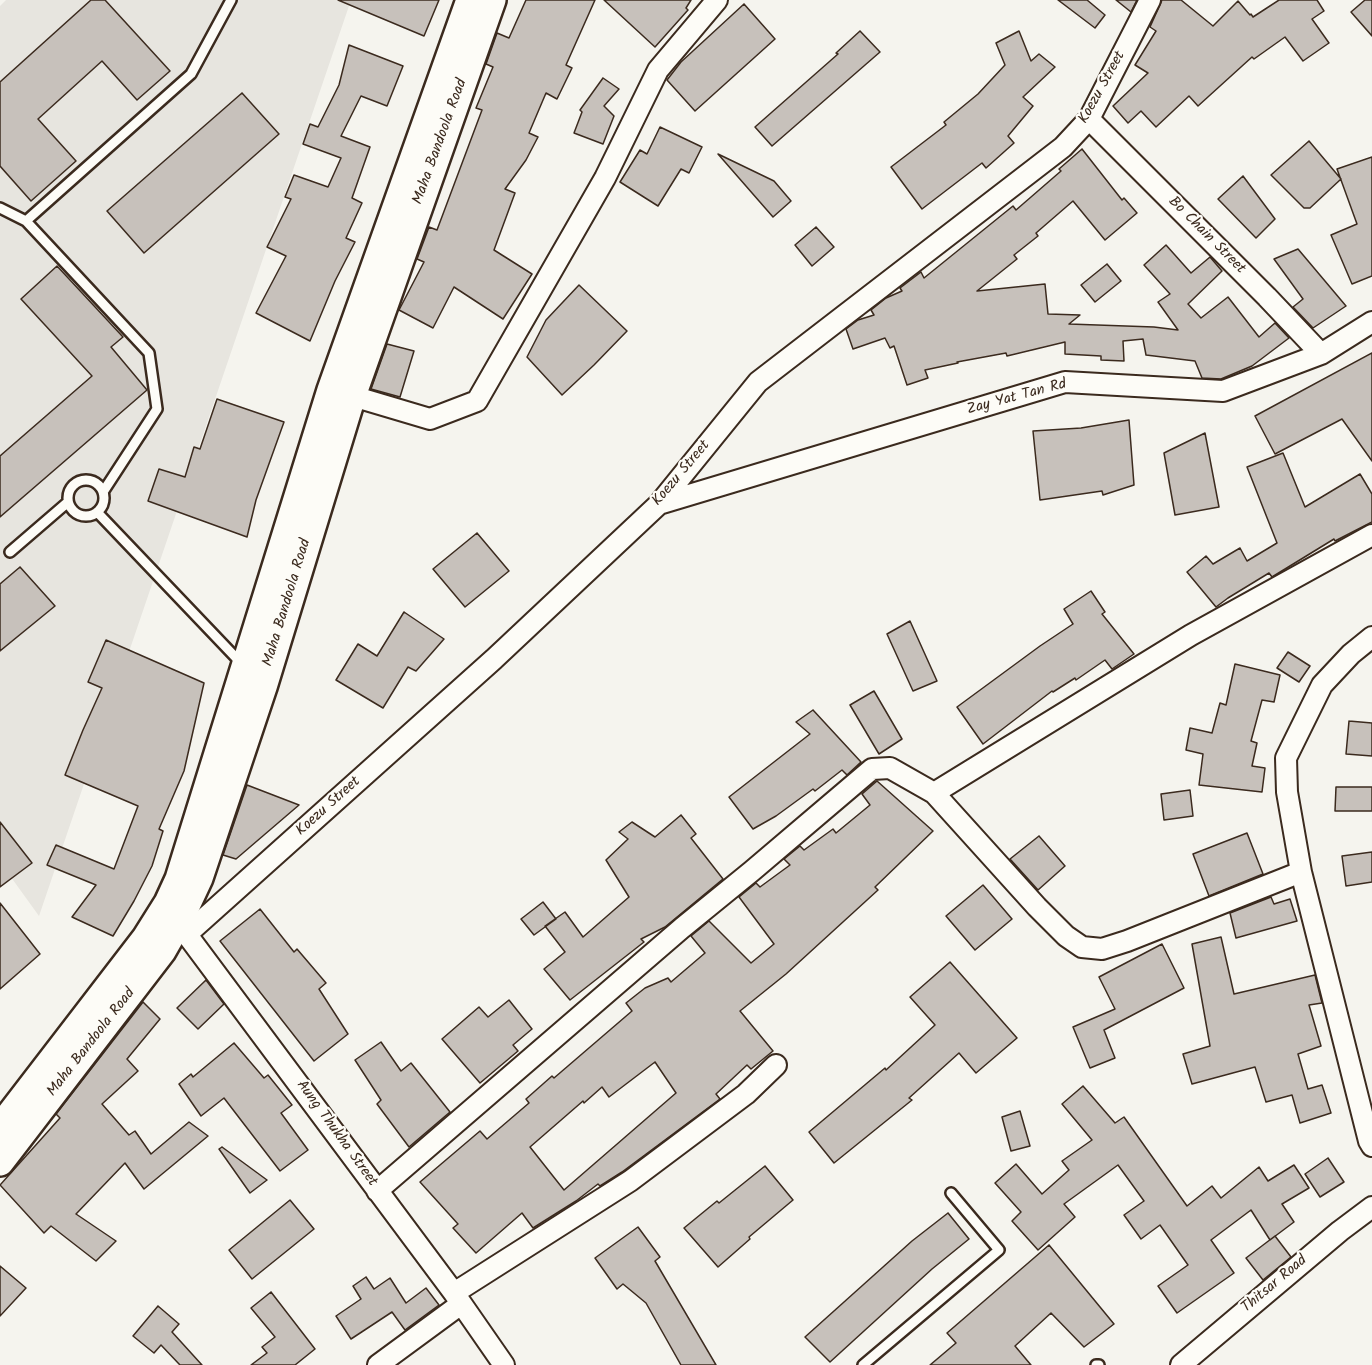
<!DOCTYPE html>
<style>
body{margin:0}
canvas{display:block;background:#f5f4ee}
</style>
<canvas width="1372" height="1365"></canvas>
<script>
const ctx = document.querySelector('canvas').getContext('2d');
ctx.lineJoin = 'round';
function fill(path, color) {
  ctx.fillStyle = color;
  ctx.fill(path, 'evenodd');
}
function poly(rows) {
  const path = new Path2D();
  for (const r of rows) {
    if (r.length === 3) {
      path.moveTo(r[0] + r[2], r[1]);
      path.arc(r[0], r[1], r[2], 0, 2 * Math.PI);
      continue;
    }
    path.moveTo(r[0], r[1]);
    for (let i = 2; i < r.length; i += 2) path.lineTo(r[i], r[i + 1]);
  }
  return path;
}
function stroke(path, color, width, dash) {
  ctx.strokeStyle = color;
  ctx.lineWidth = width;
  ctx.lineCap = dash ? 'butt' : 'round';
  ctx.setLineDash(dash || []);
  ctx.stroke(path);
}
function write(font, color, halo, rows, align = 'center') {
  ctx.font = font + ' Kalam,sans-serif';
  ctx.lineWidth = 4.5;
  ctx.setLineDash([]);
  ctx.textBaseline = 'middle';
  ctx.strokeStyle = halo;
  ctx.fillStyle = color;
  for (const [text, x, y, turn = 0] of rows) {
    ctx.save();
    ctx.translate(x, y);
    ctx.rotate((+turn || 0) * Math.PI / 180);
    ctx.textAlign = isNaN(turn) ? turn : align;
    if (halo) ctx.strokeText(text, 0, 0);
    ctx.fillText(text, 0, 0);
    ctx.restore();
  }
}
fill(poly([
 [6,0,351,0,39,916,0,862,0,6]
]), '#e7e5df');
const building = poly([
 [91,0,105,0,170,71,137,100,102,61,38,119,76,161,31,201,0,166,0,82,91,0],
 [338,0,439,0,424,36,338,0],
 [526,0,595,0,566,65,572,68,557,99,546,93,529,133,538,137,526,160,505,189,515,193,494,250,532,274,503,319,454,287,433,328,399,310,424,262,417,259,429,227,437,230,482,110,476,108,493,67,486,64,497,33,509,38,526,0],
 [604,0,691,0,686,8,688,10,655,47,604,0],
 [1058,0,1087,0,1105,15,1095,28,1058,0],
 [1116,0,1137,0,1131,12,1116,0],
 [1162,0,1181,0,1213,26,1238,1,1250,15,1251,14,1253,17,1279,0,1317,0,1324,11,1312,19,1329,43,1303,61,1285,37,1254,59,1252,57,1198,106,1189,96,1156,127,1141,111,1128,123,1113,106,1148,73,1135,65,1156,31,1150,27,1162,0],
 [1365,0,1372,0,1372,36,1351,12,1365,0],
 [744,4,775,39,695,111,667,80,681,62,744,4],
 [860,31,880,52,772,146,755,127,838,54,836,53,860,31],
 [1019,31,1031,61,1039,54,1055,67,1023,97,1033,106,1008,136,1014,143,986,168,982,163,922,209,891,167,946,125,944,122,978,94,1005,65,996,43,1019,31],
 [349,45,403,66,387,106,361,96,341,136,370,147,352,198,362,203,346,238,355,242,335,281,310,341,256,313,286,256,267,247,291,199,285,197,294,175,328,187,341,158,303,144,310,124,318,127,339,85,349,45],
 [603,78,619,89,604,106,614,116,603,144,574,133,582,112,580,110,603,78],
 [242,93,279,134,144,253,107,211,242,93],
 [660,127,702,147,689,173,681,169,658,206,620,182,640,150,647,154,660,127],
 [1309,141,1341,179,1310,208,1304,208,1271,175,1309,141],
 [1082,149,1122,200,1124,198,1137,213,1105,240,1073,201,1036,233,1038,236,1014,255,1017,259,977,291,1045,284,1048,314,1080,315,1069,324,1154,327,1178,330,1158,302,1170,294,1144,265,1166,245,1191,273,1210,257,1222,271,1188,304,1201,318,1228,297,1259,337,1275,323,1289,338,1252,366,1221,379,1202,378,1195,361,1146,355,1143,339,1123,341,1124,361,1101,360,1101,356,1065,354,1065,342,1007,356,1006,353,957,362,958,363,925,370,928,378,907,385,894,346,890,348,885,338,853,349,846,329,858,320,874,315,871,310,886,298,902,291,900,288,921,272,924,278,1013,206,1016,210,1061,171,1059,169,1082,149],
 [718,154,774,181,791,201,773,217,718,154],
 [1372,157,1372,276,1352,284,1331,235,1357,224,1337,169,1372,157],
 [1243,176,1275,219,1256,238,1218,199,1243,176],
 [816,227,834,247,812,266,795,245,816,227],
 [1298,249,1346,306,1313,328,1293,307,1303,299,1274,259,1298,249],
 [1107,264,1121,281,1095,302,1081,285,1107,264],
 [57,266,123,337,111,347,147,390,0,517,0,456,92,376,21,299,57,266],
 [579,285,627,331,594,365,562,395,527,357,546,320,579,285],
 [387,344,414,351,400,397,371,389,387,344],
 [1372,353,1372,461,1342,419,1275,454,1255,416,1372,353],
 [217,399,284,422,256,500,247,537,148,501,159,469,185,477,194,447,200,449,217,399],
 [1129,420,1134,485,1103,495,1102,491,1040,500,1033,431,1081,428,1129,420],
 [1205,433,1219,507,1175,515,1164,453,1205,433],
 [1283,453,1305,507,1360,474,1372,494,1372,522,1335,541,1334,539,1272,577,1269,573,1228,598,1216,607,1187,572,1206,556,1213,564,1240,548,1247,561,1277,543,1247,467,1283,453],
 [477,533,509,571,465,607,433,569,477,533],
 [20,567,55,606,0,651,0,584,20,567],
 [1091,591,1105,612,1102,614,1134,654,1112,669,1105,660,1076,680,1075,678,1053,692,1052,691,983,744,957,707,1040,646,1073,624,1064,609,1091,591],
 [404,612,444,639,416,671,408,667,383,708,336,680,358,644,377,656,404,612],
 [910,621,937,681,913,691,887,634,910,621],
 [106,640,204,683,184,771,159,829,163,831,152,866,134,901,113,936,72,917,96,885,47,865,56,845,114,869,138,806,65,775,83,730,102,688,88,682,106,640],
 [1288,652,1310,666,1299,682,1277,668,1288,652],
 [1235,664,1280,675,1274,702,1262,700,1251,741,1257,743,1252,766,1265,768,1262,792,1199,785,1203,754,1186,750,1190,728,1212,733,1220,703,1226,705,1235,664],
 [874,691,902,739,879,754,850,705,874,691],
 [813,710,861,762,847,775,842,770,815,791,813,789,776,816,753,829,729,797,810,734,796,722,813,710],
 [1349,721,1372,723,1372,756,1346,754,1349,721],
 [877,781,933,831,875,887,878,890,786,974,740,1011,773,1051,751,1069,747,1065,716,1094,720,1099,622,1172,600,1186,598,1184,576,1201,533,1228,522,1213,476,1253,453,1228,458,1224,420,1182,480,1131,487,1139,529,1103,526,1099,552,1076,554,1078,632,1011,626,1003,645,988,668,978,671,982,705,953,691,936,709,921,751,963,774,944,739,897,756,883,760,887,790,865,784,859,800,846,804,850,833,829,836,833,870,805,862,794,877,781],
 [655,1062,676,1093,564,1190,530,1147,583,1101,584,1103,602,1087,609,1097,655,1062],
 [247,785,299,805,236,859,223,855,247,785],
 [1336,787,1372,787,1372,811,1335,811,1336,787],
 [1190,790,1193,816,1164,820,1161,794,1190,790],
 [681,815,696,834,691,838,723,879,665,927,641,939,644,942,570,1000,544,969,565,952,545,926,565,912,583,937,629,897,606,860,628,839,619,832,632,822,655,837,681,815],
 [0,822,32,863,0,887,0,822],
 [1247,833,1263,874,1209,896,1193,854,1247,833],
 [1039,836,1065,866,1038,890,1010,859,1039,836],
 [1372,852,1372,882,1346,886,1342,856,1372,852],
 [983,885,1012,919,975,950,946,916,983,885],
 [1271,897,1274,904,1290,899,1297,921,1236,938,1230,913,1271,897],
 [543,902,556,919,534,935,521,919,543,902],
 [0,903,40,954,0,989,0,903],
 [260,909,294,952,297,949,326,983,319,989,348,1034,314,1061,220,941,260,909],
 [1221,937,1234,994,1315,975,1322,1003,1309,1005,1321,1046,1298,1054,1308,1089,1322,1085,1331,1113,1300,1123,1292,1095,1266,1102,1255,1067,1192,1084,1183,1054,1210,1046,1192,944,1221,937],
 [1162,944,1184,988,1104,1030,1115,1058,1090,1068,1073,1027,1115,1009,1099,977,1162,944],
 [950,962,1017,1038,976,1073,959,1053,909,1098,912,1100,834,1163,809,1132,885,1068,886,1070,935,1025,910,997,950,962],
 [206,980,224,1004,198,1029,177,1008,206,980],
 [509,1000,532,1029,513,1045,518,1051,480,1083,442,1039,479,1007,488,1017,509,1000],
 [143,1002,160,1019,127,1059,138,1071,102,1104,129,1135,135,1131,151,1154,189,1122,208,1136,144,1189,125,1163,76,1214,116,1241,96,1261,51,1226,44,1233,0,1185,60,1118,56,1114,143,1002],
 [381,1042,401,1071,411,1063,450,1112,409,1147,377,1104,381,1100,355,1060,381,1042],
 [234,1043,264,1078,268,1075,292,1105,281,1113,308,1150,280,1171,224,1098,201,1116,179,1084,191,1074,193,1077,234,1043],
 [1083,1086,1115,1123,1124,1117,1187,1206,1212,1186,1221,1198,1259,1167,1268,1181,1294,1165,1309,1188,1282,1204,1294,1222,1270,1240,1251,1210,1211,1240,1234,1273,1177,1313,1158,1286,1188,1265,1160,1225,1141,1239,1124,1215,1144,1201,1118,1165,1064,1204,1075,1217,1038,1250,1012,1221,1021,1212,995,1183,1016,1164,1042,1194,1069,1170,1062,1161,1092,1140,1062,1104,1083,1086],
 [1020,1111,1030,1146,1011,1151,1002,1117,1020,1111],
 [222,1147,267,1180,250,1193,219,1149,222,1147],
 [1328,1158,1344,1182,1320,1197,1305,1174,1328,1158],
 [765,1166,793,1200,749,1237,750,1239,718,1267,684,1228,717,1201,719,1203,765,1166],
 [290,1200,314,1229,252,1279,229,1250,290,1200],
 [948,1213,969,1239,932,1269,830,1362,805,1337,912,1241,948,1213],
 [638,1227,660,1257,655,1261,716,1365,681,1365,646,1303,623,1284,617,1289,595,1258,638,1227],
 [1275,1236,1291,1257,1263,1280,1246,1258,1275,1236],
 [1049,1245,1114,1324,1084,1347,1051,1313,1015,1346,1031,1365,930,1365,956,1343,947,1333,1049,1245],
 [0,1266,26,1288,0,1316,0,1266],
 [366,1277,374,1289,390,1278,406,1303,426,1288,439,1305,405,1330,392,1312,351,1339,336,1316,361,1299,353,1286,366,1277],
 [271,1292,315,1349,295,1365,251,1365,267,1353,262,1347,275,1337,251,1308,271,1292],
 [158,1306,179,1324,172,1332,202,1365,180,1365,161,1345,154,1353,133,1336,158,1306]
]);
fill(building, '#c7c1bb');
stroke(building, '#3b2a1e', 1.5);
const lane = poly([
 [0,208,26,221,149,353,157,409,103,492],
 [26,221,191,74,231,0],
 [86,498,18],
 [97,512,241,663],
 [10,552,68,502],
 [863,1365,999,1250,951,1193],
 [1096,1365,1099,1365]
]);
const street = poly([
 [1089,119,1267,297,1321,354],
 [339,392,430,419,477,401,605,178,658,70,717,0],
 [659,504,1065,382,1223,391,1321,354,1372,322],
 [1372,637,1351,654,1322,685,1286,758,1287,792,1301,872,1369,1141,1372,1146],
 [934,793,1191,635,1372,535],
 [179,924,454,1293,504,1365],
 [187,934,494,659,659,504,758,382,1063,147,1089,119,1150,0],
 [377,1191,682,928,752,871,872,769,890,768,934,793,1037,907,1066,936,1082,947,1102,949,1127,941,1301,872],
 [454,1293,630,1181,746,1094,776,1065],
 [378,1365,461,1304],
 [1181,1365,1340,1231,1372,1207]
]);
const secondary = poly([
 [0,1128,146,938,168,903,179,879,331,390,470,0],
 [0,1162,162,951,178,923,199,878,263,687,352,396,492,0]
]);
stroke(lane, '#3b2a1e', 14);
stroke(street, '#3b2a1e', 24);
stroke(secondary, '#3b2a1e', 32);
stroke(lane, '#fdfcf7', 9);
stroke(street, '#fdfcf7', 20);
stroke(secondary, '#fdfcf7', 27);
write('15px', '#3b2a1e', '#fdfcf7', [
 ["Koezu Street",1103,88,-61],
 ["Maha Bandoola Road",441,142,-70],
 ["Bo Chain Street",1206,236,45],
 ["Zay Yat Tan Rd",1017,398,-15],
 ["Koezu Street",682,474,-50],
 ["Maha Bandoola Road",288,603,-73],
 ["Koezu Street",329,807,-42],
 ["Maha Bandoola Road",92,1043,-52],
 ["Aung Thukha Street",336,1134,54],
 ["Thitsar Road",1275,1285,-40]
]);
</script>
